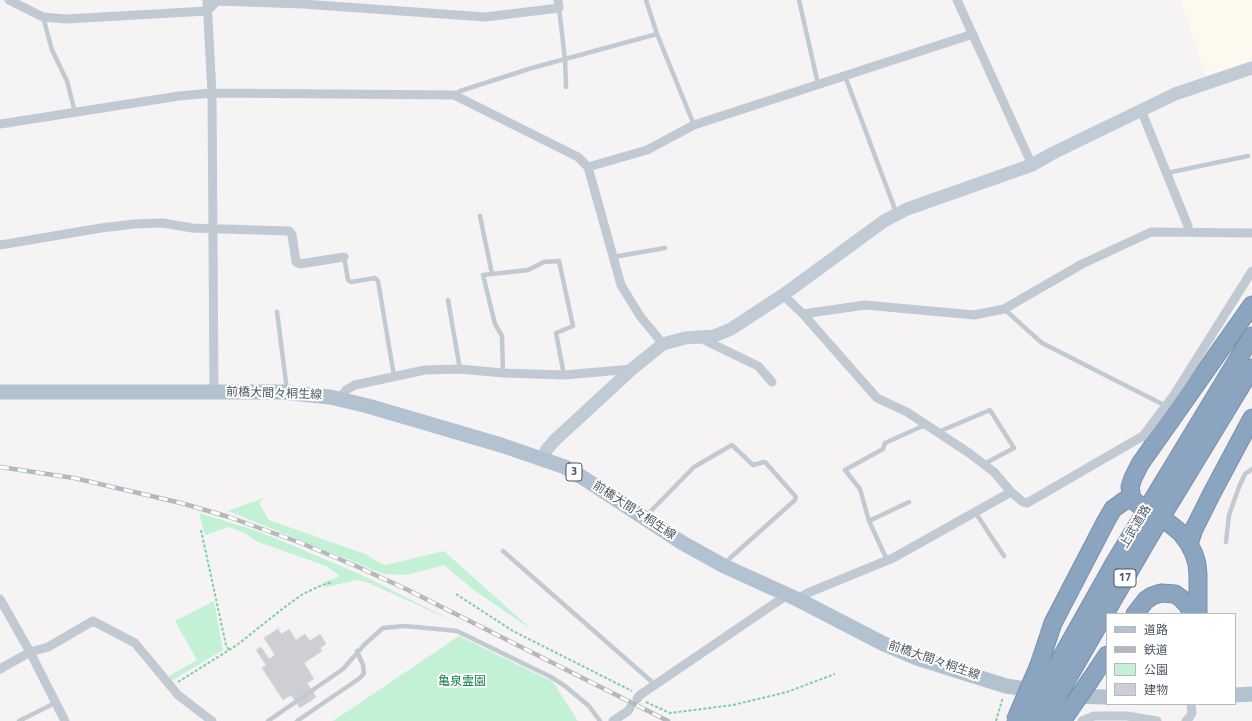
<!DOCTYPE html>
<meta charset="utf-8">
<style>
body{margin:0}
#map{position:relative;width:1252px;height:721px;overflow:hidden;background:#f5f3f3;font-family:"Titillium Web","Noto Sans JP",sans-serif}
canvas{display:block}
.legend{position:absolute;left:1106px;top:613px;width:130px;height:92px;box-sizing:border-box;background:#fff;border:1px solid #b7bbc0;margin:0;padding:5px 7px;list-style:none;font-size:12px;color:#4a5661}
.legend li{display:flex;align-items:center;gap:8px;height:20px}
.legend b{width:20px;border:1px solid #b7bbc0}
</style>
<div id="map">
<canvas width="1252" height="721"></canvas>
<ul class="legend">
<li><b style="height:5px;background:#b3c2d1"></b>道路</li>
<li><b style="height:5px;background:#b5b8bd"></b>鉄道</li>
<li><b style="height:11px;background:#c3f1d5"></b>公園</li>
<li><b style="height:11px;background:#cdcfd5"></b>建物</li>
</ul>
</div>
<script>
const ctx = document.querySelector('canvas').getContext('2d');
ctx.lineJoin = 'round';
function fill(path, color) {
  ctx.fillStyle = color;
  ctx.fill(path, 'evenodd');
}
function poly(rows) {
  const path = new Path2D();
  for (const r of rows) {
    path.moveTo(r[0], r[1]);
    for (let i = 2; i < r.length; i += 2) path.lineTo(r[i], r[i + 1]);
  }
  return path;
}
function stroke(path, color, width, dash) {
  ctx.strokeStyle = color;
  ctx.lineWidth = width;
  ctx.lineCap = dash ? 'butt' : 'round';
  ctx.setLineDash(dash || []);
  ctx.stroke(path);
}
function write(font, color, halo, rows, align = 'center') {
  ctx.font = font + ' "Titillium Web","Noto Sans JP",sans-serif';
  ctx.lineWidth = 4;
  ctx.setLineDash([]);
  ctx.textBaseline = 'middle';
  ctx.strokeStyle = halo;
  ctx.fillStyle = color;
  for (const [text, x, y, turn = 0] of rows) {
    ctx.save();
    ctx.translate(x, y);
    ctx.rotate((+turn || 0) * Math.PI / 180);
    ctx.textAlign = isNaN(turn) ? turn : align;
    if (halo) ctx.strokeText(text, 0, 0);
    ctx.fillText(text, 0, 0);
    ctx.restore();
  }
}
fill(poly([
 [1180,0,1252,0,1252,60,1206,76]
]), '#fdf9ef');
fill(poly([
 [266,497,260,501,260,505,269,520,365,554,380,563,386,565,444,551,532,630,474,590,444,565,406,575,384,574,228,511],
 [199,513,254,530,294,546,366,577,455,622,369,583,357,580,327,587,323,582,337,578,339,575,326,566,258,542,244,533,229,527,205,535],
 [214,601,223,650,171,681,169,676,197,660,175,621],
 [459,636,553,682,578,721,333,721]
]), '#c3f1d5');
const building = poly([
 [279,628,278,630,282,634,289,629,296,640,305,634,310,641,320,634,326,644,320,648,322,651,304,663,314,679,307,683,316,697,300,708,291,695,283,700,262,668,266,665,256,650,261,647,269,659,275,655,264,638,279,628]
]);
fill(building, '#cdcfd5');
stroke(building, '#d7d9de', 1);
const highway = poly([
 [1139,505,1132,499,1130,487,1133,478,1140,464,1252,305],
 [1170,524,1181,533,1189,544,1194,554,1197,564,1198,575,1198,614],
 [1189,544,1194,529,1212,493,1252,418],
 [1135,614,1146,600,1152,596,1161,593,1175,594,1182,599,1188,606,1192,614],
 [1039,665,1053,623,1106,521,1113,509,1124,501,1132,499],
 [1056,667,1115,562,1252,336],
 [1069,676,1148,539,1252,368],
 [1091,679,1107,655]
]);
stroke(highway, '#7690ad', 19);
stroke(poly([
 [201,530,226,645,229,650],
 [456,594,513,631,632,691],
 [178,682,237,645,286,606,303,594,320,586,332,582],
 [646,702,670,713,733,705,787,692,835,674],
 [996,721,1003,697]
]), '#7ad0a6', 2, [3, 2]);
stroke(poly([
 [646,0,657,34,694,125],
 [799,0,818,84],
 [559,8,565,59,566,87],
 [43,17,52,50,67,81,75,112],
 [845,76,896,212],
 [454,95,460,91,532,68,657,34],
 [1167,173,1248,156],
 [480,216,492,274],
 [344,257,348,280,351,282,375,278,378,281,394,376],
 [613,257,665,248],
 [448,300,460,369],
 [1004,309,1042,343,1166,406],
 [277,312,287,390],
 [503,373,502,336,495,324,483,275,528,270,544,262,559,261,573,326,556,333,564,375],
 [938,432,990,410,1014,448,984,464],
 [975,512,1004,556],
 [645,517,694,467,732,445,753,465,764,462,766,463,796,497,795,500,729,559,725,565],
 [869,521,909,502],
 [1226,542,1229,515,1239,487,1245,474,1252,469],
 [503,551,651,681,654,685],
 [887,560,869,521,860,489,845,470,883,449,885,443,925,425],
 [19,721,55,703],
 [268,721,343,669,365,644,383,628,405,626,457,631,551,677,565,686,589,706,600,721],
 [297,721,360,678,364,673,363,665,357,651]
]), '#c1cad2', 4.5);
stroke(poly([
 [9,0,43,17,66,19,207,11,217,1,303,4,485,17,559,8,558,0],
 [207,0,212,93,214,392],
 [957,0,1032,165],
 [1141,110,1188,226,1188,232],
 [0,124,179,96,212,93,454,95,578,157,588,167,621,285,640,316,663,344],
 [588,167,647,150,694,125,973,34],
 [0,245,101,228,134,224,163,223,192,228,289,231,292,235,296,262,300,264,344,257],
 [783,295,803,314,877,398,907,412,969,453,994,472,1011,492,1023,502,1027,503,1143,436,1174,395,1252,271],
 [803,314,865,305,974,315,1004,309,1082,264,1151,232,1252,233],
 [700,338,758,366,772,382],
 [339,399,346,390,355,385,425,370,460,369,503,373,564,375,632,369],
 [0,599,30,652,65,721],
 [799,600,804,595,810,592,893,558,1011,492],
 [0,669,30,652,48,647,93,621,135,643,178,695,212,721],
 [637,699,640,695,787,595],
 [613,721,628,711,630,708],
 [1082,721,1094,716,1127,716,1157,721],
 [1186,721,1189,718,1192,713,1191,704]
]), '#c1cad2', 9);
stroke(poly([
 [543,459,547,449,555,440,632,369,663,344,685,338,714,336,731,329,783,295,884,221,907,209,1032,165,1053,153,1175,94,1252,68]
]), '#c1cbd6', 13);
stroke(poly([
 [0,392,281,392,330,397,368,406,501,445,565,467,585,479,681,542,724,566,799,600,882,643,917,658,1006,686,1070,696,1107,697],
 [1235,695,1252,694]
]), '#b3c2d1', 15);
stroke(highway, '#8ba5c1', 17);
const rail = poly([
 [0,467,74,478,181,503,229,517,301,543,356,566,408,590,668,721]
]);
stroke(rail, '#b5b8bd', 4.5);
stroke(rail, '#fff', 3, [9]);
const highwayBridge = poly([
 [1015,721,1039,665],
 [1028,721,1056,667],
 [1044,721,1069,676],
 [1062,721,1091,679]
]);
stroke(highwayBridge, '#7690ad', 19, []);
stroke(highwayBridge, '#8ba5c1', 17);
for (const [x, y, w] of [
 [574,472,16],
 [1125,578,22]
]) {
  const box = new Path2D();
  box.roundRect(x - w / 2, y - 9, w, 18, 3);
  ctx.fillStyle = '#fff';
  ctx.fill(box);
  stroke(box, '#4a5661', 1);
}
write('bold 11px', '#4a5661', null, [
 ["3",574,472],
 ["17",1125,578]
]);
write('12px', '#4a5661', '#fff', [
 ["前橋大間々桐生線",274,394,2],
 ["前橋大間々桐生線",634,511,33],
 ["上武道路",1136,527,-59],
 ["前橋大間々桐生線",934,661,19]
]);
write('12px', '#17864f', '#fff', [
 ["亀泉霊園",462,682]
]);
</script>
